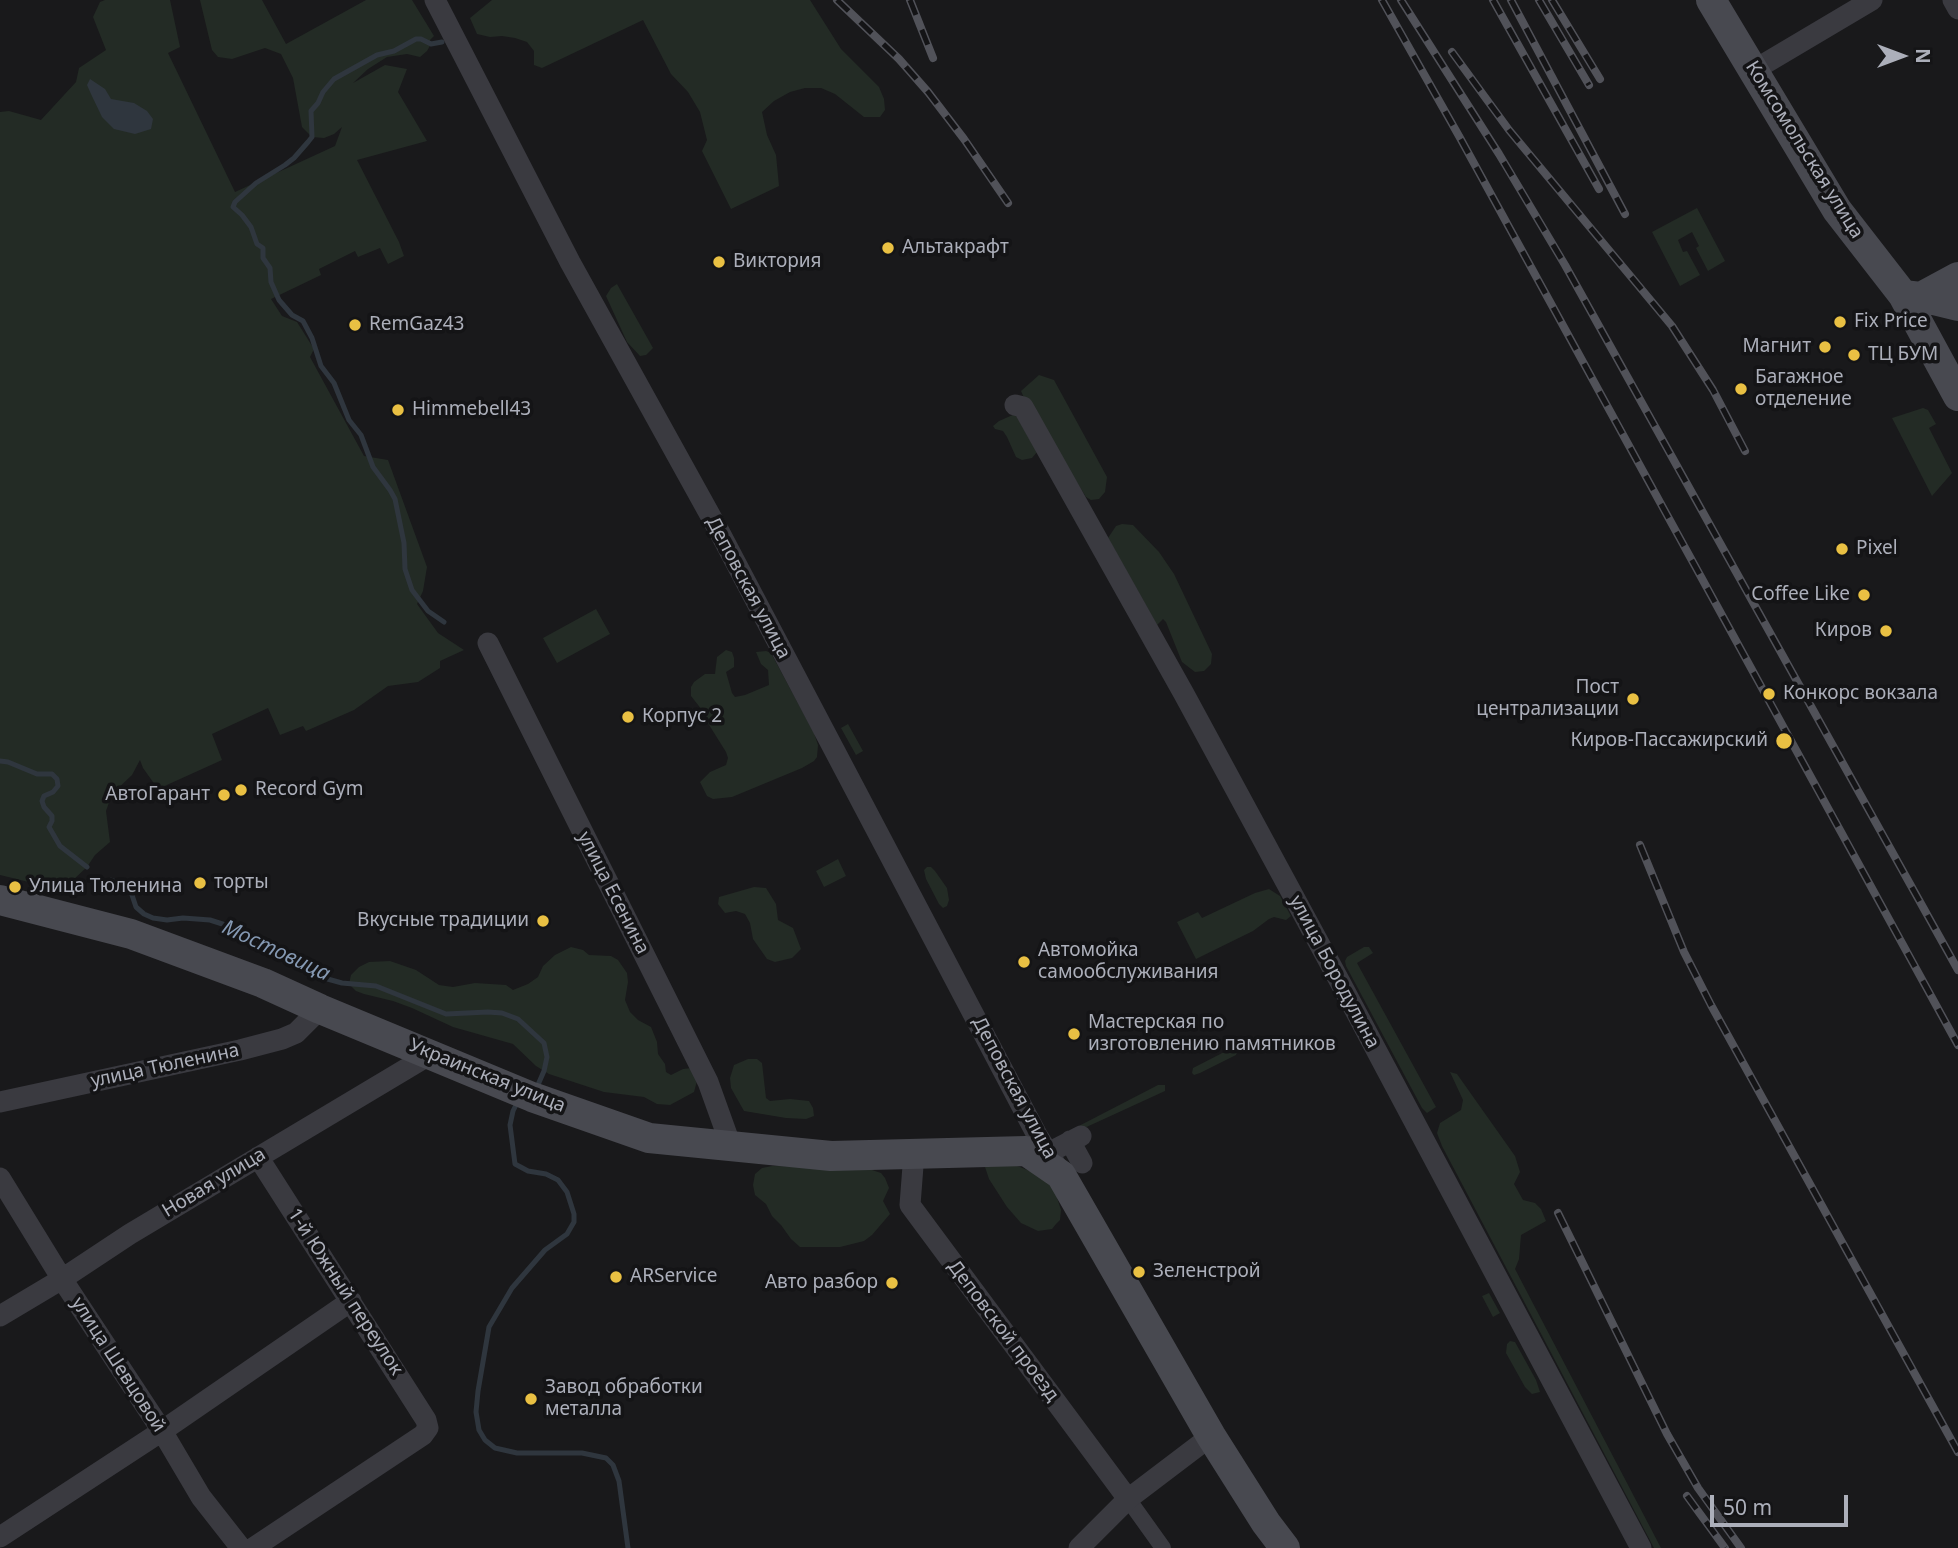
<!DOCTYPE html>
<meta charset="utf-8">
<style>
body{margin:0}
#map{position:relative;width:1958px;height:1548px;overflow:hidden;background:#19191b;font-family:"Noto Sans",sans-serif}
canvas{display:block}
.north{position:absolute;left:1867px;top:21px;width:70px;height:70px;-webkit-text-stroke:5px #141416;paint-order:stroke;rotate:90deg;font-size:19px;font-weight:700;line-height:28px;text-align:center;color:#acafba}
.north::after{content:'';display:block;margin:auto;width:24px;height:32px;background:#acafba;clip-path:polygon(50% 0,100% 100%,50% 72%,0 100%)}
.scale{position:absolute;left:1710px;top:1495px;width:138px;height:32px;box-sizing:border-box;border:4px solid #acafba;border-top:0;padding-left:9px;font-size:21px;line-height:24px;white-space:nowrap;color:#acafba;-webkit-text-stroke:5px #141416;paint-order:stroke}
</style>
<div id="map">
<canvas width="1958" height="1548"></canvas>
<div class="north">N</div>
<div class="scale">50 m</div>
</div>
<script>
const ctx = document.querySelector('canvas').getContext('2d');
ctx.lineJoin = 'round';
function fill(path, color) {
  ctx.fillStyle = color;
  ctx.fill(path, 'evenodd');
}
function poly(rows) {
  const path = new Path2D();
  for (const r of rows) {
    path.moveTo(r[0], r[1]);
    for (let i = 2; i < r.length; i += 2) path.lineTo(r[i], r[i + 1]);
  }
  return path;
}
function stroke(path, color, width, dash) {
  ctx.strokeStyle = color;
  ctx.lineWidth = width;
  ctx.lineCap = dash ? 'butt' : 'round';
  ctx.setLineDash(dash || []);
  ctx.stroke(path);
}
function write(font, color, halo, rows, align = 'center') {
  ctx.font = font + ' "Noto Sans",sans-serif';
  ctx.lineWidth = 7;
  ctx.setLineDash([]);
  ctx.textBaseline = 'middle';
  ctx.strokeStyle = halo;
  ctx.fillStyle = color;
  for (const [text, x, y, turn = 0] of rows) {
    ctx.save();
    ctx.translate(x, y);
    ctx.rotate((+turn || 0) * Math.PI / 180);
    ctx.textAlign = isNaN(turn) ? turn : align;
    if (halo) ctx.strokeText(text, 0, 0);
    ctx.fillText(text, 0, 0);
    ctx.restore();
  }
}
fill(poly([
 [105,0,170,0,180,47,168,53,235,192,335,146,342,127,334,134,324,138,312,137,302,127,293,78,281,54,265,48,232,59,218,57,212,50,200,0,262,0,286,44,366,0,412,0,434,36,430,40,431,44,427,51,420,57,407,54,387,57,368,69,353,83,385,65,407,69,398,92,427,141,357,160,399,242,404,256,388,264,380,248,358,257,355,251,319,269,321,275,271,299,282,316,297,322,314,349,310,357,364,456,388,460,427,567,423,591,417,604,438,633,464,650,440,661,440,668,418,682,388,686,354,710,306,731,303,726,280,735,268,708,212,734,222,760,158,789,143,768,140,760,132,775,112,794,106,811,110,842,95,855,87,867,73,880,59,887,45,886,0,875,0,112,9,111,41,120,76,82,79,68,106,50,93,17,100,2],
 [492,0,810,0,841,49,879,87,884,99,885,110,880,117,864,117,835,94,821,88,805,88,790,92,774,101,762,112,767,135,776,155,779,186,731,209,702,151,707,140,700,112,688,92,671,74,643,20,542,68,534,65,534,51,527,42,515,38,502,36,490,37,477,34,470,18],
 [1697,208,1725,261,1708,271,1696,248,1699,246,1692,232,1678,240,1683,252,1687,251,1700,275,1680,286,1652,232],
 [617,284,653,348,646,355,640,356,627,342,606,296,611,288],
 [1039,375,1054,380,1107,477,1105,492,1099,499,1091,500,1086,497,1025,400,1021,391],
 [1923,408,1928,410,1936,424,1929,428,1952,473,1932,496,1892,418],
 [1015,414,1037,452,1032,458,1022,460,1016,457,1007,437,1003,431,995,429,993,426,999,421],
 [1122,524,1133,525,1159,552,1174,574,1212,654,1211,664,1204,671,1195,672,1182,662,1166,622,1163,619,1157,625,1108,538,1116,526],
 [596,609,610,634,557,663,543,638],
 [726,650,732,652,734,658,734,667,726,672,732,693,735,697,745,695,769,685,768,670,761,664,756,652,766,651,771,653,814,733,818,745,817,757,814,761,802,768,732,797,713,799,707,796,700,782,710,772,726,765,728,758,726,752,706,720,702,710,691,696,691,687,694,682,705,674,715,674,717,657],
 [848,724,863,751,856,755,841,728],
 [838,859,846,876,824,887,816,871],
 [927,867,931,867,935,871,947,888,949,900,947,906,943,908,939,904,926,879,924,870],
 [754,887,766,888,776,904,778,920,793,928,801,949,792,958,775,962,767,959,753,939,750,923,745,914,736,911,725,913,718,904,719,897],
 [1269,889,1280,896,1291,916,1286,920,1274,917,1269,919,1253,931,1196,959,1177,922,1198,912,1202,918,1255,893],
 [571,947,583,950,589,955,611,956,618,960,627,973,628,982,625,1000,630,1012,638,1020,651,1027,657,1042,658,1054,665,1064,666,1072,671,1075,683,1069,692,1068,697,1081,694,1092,670,1105,657,1104,644,1097,604,1092,549,1074,536,1066,513,1044,453,1027,412,1008,393,1001,364,994,356,991,349,984,351,975,359,967,369,962,390,961,416,970,439,985,453,987,475,983,506,985,513,990,528,984,538,977,543,966,555,955],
 [1364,947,1369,947,1373,953,1357,963,1436,1107,1427,1113,1422,1108,1346,966,1345,961,1347,957],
 [1232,1048,1237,1048,1238,1049,1236,1055,1200,1073,1194,1075,1192,1073,1193,1068,1197,1066],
 [748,1059,757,1059,762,1063,766,1098,770,1101,790,1099,809,1101,813,1108,814,1116,806,1119,786,1118,744,1111,731,1088,730,1078,734,1065],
 [1450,1072,1457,1074,1515,1156,1520,1172,1514,1184,1523,1200,1535,1203,1541,1209,1546,1221,1521,1235,1519,1259,1515,1269,1661,1548,1654,1548,1442,1146,1437,1133,1440,1123,1461,1110,1463,1100],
 [1158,1085,1165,1085,1165,1091,1080,1130,1073,1129],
 [983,1161,1008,1163,1020,1167,1037,1174,1054,1188,1061,1210,1060,1220,1056,1224,1052,1229,1038,1231,1021,1223,1007,1207,989,1179],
 [772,1166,844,1167,869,1169,881,1173,885,1178,889,1188,883,1201,890,1214,872,1235,864,1241,840,1247,800,1247,791,1239,781,1225,772,1216,766,1204,755,1195,753,1185,755,1174,762,1168],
 [1489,1293,1500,1313,1493,1317,1482,1296],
 [1510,1341,1515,1342,1536,1380,1540,1392,1532,1394,1525,1387,1506,1353,1507,1344]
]), '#232b25');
fill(poly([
 [90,79,105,89,111,99,134,103,147,111,153,119,151,129,135,134,114,129,102,117,91,94,87,85]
]), '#2f363e');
stroke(poly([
 [442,42,431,44,421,39,416,39,394,51,377,55,334,79,323,92,318,103,311,111,312,137,308,142,294,158,285,165,256,183,235,202,233,207,242,215,251,227,257,244,263,248,263,258,270,268,271,282,279,300,292,315,303,321,312,338,321,366,334,383,349,420,361,435,373,467,390,490,395,499,404,543,405,569,412,590,428,611,444,622],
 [0,761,8,762,37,774,52,774,57,779,58,786,53,792,44,796,42,801,44,807,52,816,52,821,49,827,60,846,87,867],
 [111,880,126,886,131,892,136,907,144,914,153,918,167,920,183,918,210,920,241,930,324,978,342,983,376,986,446,1014,488,1012,502,1013,518,1019,544,1043,547,1057,544,1071,537,1087],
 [518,1101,513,1111,510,1125,515,1164,528,1171,546,1174,558,1180,567,1192,574,1214,574,1222,567,1234,545,1250,512,1288,489,1327,478,1391,476,1412,479,1430,485,1440,495,1448,517,1453,582,1453,606,1458,613,1465,619,1481,628,1548]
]), '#2f363e', 5);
stroke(poly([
 [1128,1499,1163,1548]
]), '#3a3a40', 16);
stroke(poly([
 [435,0,570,262,720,533,1037,1135,1057,1167],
 [1953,0,1958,9],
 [1754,70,1872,0],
 [1015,405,1023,407,1184,694,1340,982,1641,1548],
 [488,643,708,1082,731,1146],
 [0,1102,240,1050,282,1039,296,1033,320,1009],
 [1070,1141,1082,1163],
 [914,1153,910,1205,1128,1499],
 [1048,1153,1081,1136],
 [0,1178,62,1279,162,1431,201,1497,241,1548],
 [0,1316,62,1279,130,1234,431,1054],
 [0,1537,162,1431,351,1301],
 [253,1548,423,1435,428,1428,426,1420,258,1157],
 [1079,1548,1128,1499,1211,1436]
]), '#3a3a40', 21);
stroke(poly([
 [1711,0,1837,210,1903,295,1958,396],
 [1903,295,1921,297,1958,306],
 [1921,297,1958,277],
 [0,900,131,934,263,983,320,1009,532,1097,649,1138,831,1156,1026,1151,1061,1175,1211,1436,1266,1523,1285,1548]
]), '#484950', 30);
const rail = poly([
 [837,0,899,59,928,92,964,139,1008,203],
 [910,0,933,58],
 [1382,0,1459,136,1958,1045],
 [1401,0,1499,154,1565,265,1958,970],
 [1493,0,1599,189],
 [1511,0,1625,214],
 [1539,0,1589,85],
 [1552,0,1600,79],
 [1452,52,1509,130,1672,326,1713,390,1745,451],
 [1640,845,1684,952,1711,1005,1958,1452],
 [1558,1213,1667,1434,1698,1488,1741,1548],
 [1687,1496,1725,1548]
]);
stroke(rail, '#515259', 8);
stroke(rail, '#141416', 5, [16]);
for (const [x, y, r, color] of [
 [888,248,7,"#e9c043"],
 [719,262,7,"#e9c043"],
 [1840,322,7,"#e9c043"],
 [355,325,7,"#e9c043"],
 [1825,347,7,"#e9c043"],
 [1854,355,7,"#e9c043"],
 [1741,389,7,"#e9c043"],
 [398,410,7,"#e9c043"],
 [1842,549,7,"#e9c043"],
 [1864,595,7,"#e9c043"],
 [1886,631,7,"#e9c043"],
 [1769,694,7,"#e9c043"],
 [1633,699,7,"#e9c043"],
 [628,717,7,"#e9c043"],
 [1784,741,9,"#e9c043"],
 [241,790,7,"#e9c043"],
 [224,795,7,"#e9c043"],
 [200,883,7,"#e9c043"],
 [15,887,7,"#e9c043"],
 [543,921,7,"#e9c043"],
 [1024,962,7,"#e9c043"],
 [1074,1034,7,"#e9c043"],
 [1139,1272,7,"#e9c043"],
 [616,1277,7,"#e9c043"],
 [892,1283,7,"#e9c043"],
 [531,1399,7,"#e9c043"]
]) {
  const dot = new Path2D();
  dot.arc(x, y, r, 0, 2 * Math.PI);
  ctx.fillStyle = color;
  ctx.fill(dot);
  stroke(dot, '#141416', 2.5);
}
write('19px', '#acafba', '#141416', [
 ["Комсомольская улица",1804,150,58],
 ["Деповская улица",748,588,62],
 ["улица Есенина",613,893,63],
 ["улица Бородулина",1334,972,62],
 ["улица Тюленина",165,1066,-12],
 ["Украинская улица",487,1076,22],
 ["Деповская улица",1014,1088,62],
 ["Новая улица",214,1183,-31],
 ["1-й Южный переулок",345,1292,57],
 ["Деповской проезд",1003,1331,53],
 ["улица Шевцовой",118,1365,57]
]);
write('19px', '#acafba', '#141416', [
 ["Альтакрафт",902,248],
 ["Виктория",733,262],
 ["Fix Price",1854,322],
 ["RemGaz43",369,325],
 ["Магнит",1811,347,"right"],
 ["ТЦ БУМ",1868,355],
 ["Багажное",1755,378],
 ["отделение",1755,400],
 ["Himmebell43",412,410],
 ["Pixel",1856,549],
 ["Coffee Like",1850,595,"right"],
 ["Киров",1872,631,"right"],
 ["Пост",1619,688,"right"],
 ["централизации",1619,710,"right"],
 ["Конкорс вокзала",1783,694],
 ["Корпус 2",642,717],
 ["Киров-Пассажирский",1768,741,"right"],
 ["Record Gym",255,790],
 ["АвтоГарант",210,795,"right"],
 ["торты",214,883],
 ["Улица Тюленина",29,887],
 ["Вкусные традиции",529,921,"right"],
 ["Автомойка",1038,951],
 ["самообслуживания",1038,973],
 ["Мастерская по",1088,1023],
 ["изготовлению памятников",1088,1045],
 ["Зеленстрой",1153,1272],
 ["ARService",630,1277],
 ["Авто разбор",878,1283,"right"],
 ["Завод обработки",545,1388],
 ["металла",545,1410]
], 'left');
write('italic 21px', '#8599b3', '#141416', [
 ["Мостовица",276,951,25]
]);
</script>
